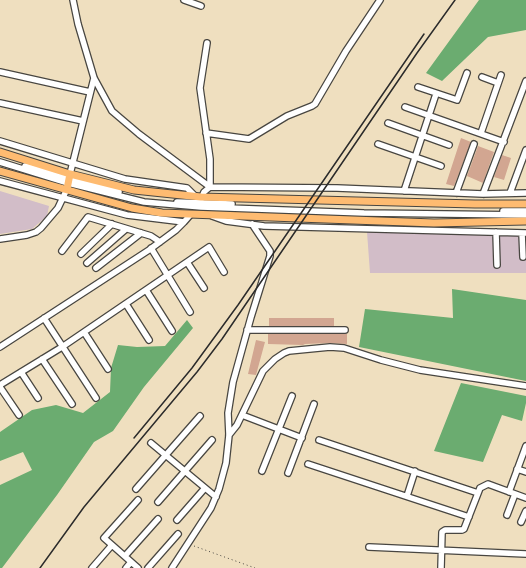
<!DOCTYPE html>
<style>
body{margin:0}
canvas{display:block;background:#efdfbf}
</style>
<canvas width="526" height="568"></canvas>
<script>
const ctx = document.querySelector('canvas').getContext('2d');
ctx.lineJoin = 'round';
function fill(path, color) {
  ctx.fillStyle = color;
  ctx.fill(path, 'evenodd');
}
function poly(rows) {
  const path = new Path2D();
  for (const r of rows) {
    path.moveTo(r[0], r[1]);
    for (let i = 2; i < r.length; i += 2) path.lineTo(r[i], r[i + 1]);
  }
  return path;
}
function stroke(path, color, width, dash) {
  ctx.strokeStyle = color;
  ctx.lineWidth = width;
  ctx.lineCap = dash ? 'butt' : 'round';
  ctx.setLineDash(dash || []);
  ctx.stroke(path);
}
fill(poly([
 [0,191,49,206,47,216,32,229,0,234],
 [367,232,526,235,526,273,370,273]
]), '#d2bdc8');
fill(poly([
 [479,0,526,0,526,30,488,37,442,81,426,73],
 [452,289,526,300,526,381,359,347,365,309,453,318],
 [187,320,193,328,144,387,113,431,94,442,57,495,2,568,0,568,0,485,32,470,23,452,0,461,0,432,32,410,56,405,83,413,110,392,111,368,118,345,137,347,165,346],
 [461,383,526,396,526,403,522,421,502,415,483,462,434,451]
]), '#6bac70');
fill(poly([
 [461,138,471,142,454,186,446,184],
 [478,146,494,152,483,183,467,176],
 [502,155,511,158,504,180,494,177],
 [269,318,334,318,334,326,269,326],
 [268,334,347,334,347,344,330,343,305,344,303,345,268,344],
 [256,340,265,342,256,375,248,374]
]), '#d2a691');
const minor = poly([
 [73,0,78,24,94,78,112,111,139,134,210,187,210,159,200,88,207,43],
 [184,0,201,6],
 [0,72,90,92],
 [482,77,498,83],
 [418,87,457,100,467,73],
 [0,103,83,121],
 [405,107,504,142],
 [388,123,449,145],
 [206,133,249,139,287,116,312,106,315,104,346,51,380,0],
 [481,133,501,75],
 [0,141,125,179,187,188,195,196],
 [378,144,441,166],
 [0,162,68,183,144,202,201,207,364,213,526,215],
 [25,166,119,192],
 [70,174,94,78],
 [0,181,127,215,184,222,191,214],
 [404,191,436,94],
 [456,193,474,144],
 [510,193,526,150],
 [483,194,526,81],
 [201,199,204,192,210,187,337,188,483,194,526,193],
 [177,202,232,204],
 [503,211,526,211],
 [212,216,226,221,264,226,526,233],
 [496,232,497,265],
 [522,233,523,257],
 [0,239,27,235,36,232,41,228,58,208,67,189],
 [151,248,190,312],
 [62,251,88,217,151,236,160,242],
 [81,254,112,224],
 [187,262,204,288],
 [87,263,126,229],
 [96,268,141,233],
 [146,290,172,331],
 [126,304,149,340],
 [44,318,96,398],
 [247,330,345,330],
 [84,332,108,369],
 [0,347,149,250,176,230,184,222],
 [42,359,72,404],
 [21,372,38,398],
 [0,385,62,347,209,247,224,272],
 [0,387,19,415],
 [242,415,302,438],
 [229,435,237,425,263,371,275,359,284,353,289,351,330,347,344,348,381,360,420,370,526,386],
 [319,440,478,493],
 [151,443,216,497],
 [308,464,469,517],
 [517,469,526,472],
 [262,471,292,396],
 [288,473,314,404],
 [136,489,200,416],
 [509,492,526,446],
 [407,496,415,471],
 [158,502,212,440],
 [507,515,515,494],
 [177,520,205,488],
 [521,522,526,511],
 [112,545,104,538,138,500],
 [369,547,526,554],
 [125,556,158,519],
 [92,568,112,545,138,568],
 [126,568,131,562],
 [148,568,178,534],
 [172,568,211,508,219,489,226,463,229,435,228,413,233,382,251,317,270,256,270,251,252,224],
 [441,568,442,532,445,530,462,530,464,529,480,488,488,484,526,498]
]);
const major = poly([
 [0,152,70,174,134,190,201,197,475,204,526,204],
 [0,171,132,208,162,213,434,223,526,221],
 [67,189,70,174]
]);
stroke(minor, '#484641', 8);
stroke(major, '#484641', 9);
stroke(poly([
 [194,546,255,568]
]), '#484641', 1, [1, 3]);
stroke(minor, '#fff', 5.5);
stroke(major, '#febb71', 7);
stroke(poly([
 [134,438,192,368,238,305,424,34],
 [40,568,84,507,197,372,222,339,417,53,455,0]
]), '#2b2b2b', 1.5);
</script>
